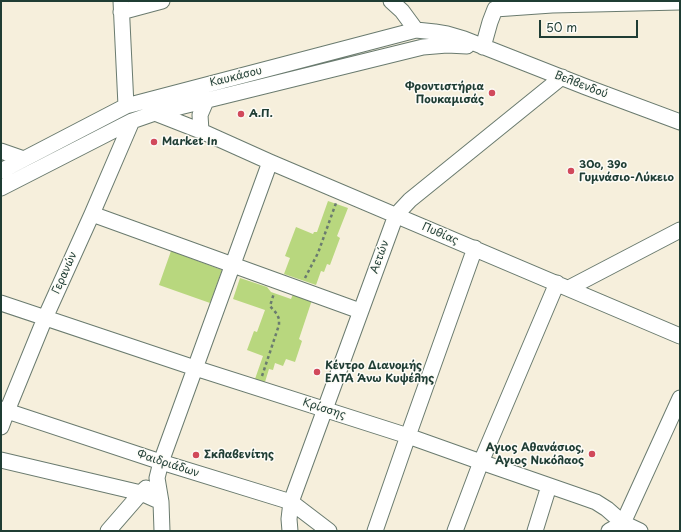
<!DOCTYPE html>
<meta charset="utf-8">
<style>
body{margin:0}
#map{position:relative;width:681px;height:532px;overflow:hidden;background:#f6efdc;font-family:"Playpen Sans",sans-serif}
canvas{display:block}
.frame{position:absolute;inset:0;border:2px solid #1f3d34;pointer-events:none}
.scale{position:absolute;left:539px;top:20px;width:99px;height:18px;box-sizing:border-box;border:2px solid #1f3d34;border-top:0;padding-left:5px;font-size:12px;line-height:14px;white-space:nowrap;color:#1f3d34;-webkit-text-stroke:3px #fdfcf7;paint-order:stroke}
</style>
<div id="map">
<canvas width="681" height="532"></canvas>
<div class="frame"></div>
<div class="scale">50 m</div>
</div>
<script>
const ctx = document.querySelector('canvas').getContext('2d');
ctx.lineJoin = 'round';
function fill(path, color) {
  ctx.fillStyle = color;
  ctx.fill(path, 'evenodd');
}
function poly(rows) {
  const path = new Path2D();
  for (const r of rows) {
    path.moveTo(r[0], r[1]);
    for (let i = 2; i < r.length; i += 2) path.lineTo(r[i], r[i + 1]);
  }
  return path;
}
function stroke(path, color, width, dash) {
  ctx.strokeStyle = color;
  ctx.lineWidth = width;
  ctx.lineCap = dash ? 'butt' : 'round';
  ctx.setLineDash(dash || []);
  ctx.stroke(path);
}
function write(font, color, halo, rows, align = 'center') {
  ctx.font = font + ' "Playpen Sans",sans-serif';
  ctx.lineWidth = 3;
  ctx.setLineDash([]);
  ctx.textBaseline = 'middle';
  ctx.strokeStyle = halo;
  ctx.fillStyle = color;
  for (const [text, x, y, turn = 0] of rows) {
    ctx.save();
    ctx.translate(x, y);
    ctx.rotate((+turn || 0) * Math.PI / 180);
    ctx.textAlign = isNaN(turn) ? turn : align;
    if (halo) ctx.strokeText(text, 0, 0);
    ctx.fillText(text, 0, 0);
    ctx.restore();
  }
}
fill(poly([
 [328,201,348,208,337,236,340,238,330,265,327,264,324,272,321,271,316,285,284,274,290,258,285,256,296,227,313,234,314,232,317,232],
 [171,251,222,270,210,303,159,285],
 [240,278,267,287,271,292,291,299,293,294,312,300,299,339,302,341,295,362,286,359,283,366,275,363,273,370,269,369,265,382,255,379,263,356,247,350,254,331,257,332,265,310,233,299]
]), '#b8d77e');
const minor = poly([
 [121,1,126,106],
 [391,1,402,11,416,30],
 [121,12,162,1],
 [483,47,490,22,495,9,552,5,680,2],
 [155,113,201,131,270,162,680,336],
 [201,131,200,115,206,101],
 [1,151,24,159],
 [1,171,126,106,416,30,435,32,447,34,464,39,586,87,680,122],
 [1,188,132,121,155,113,423,47,447,45,467,46],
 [92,214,360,311],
 [569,288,680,230],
 [1,303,195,368,408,436,481,462,579,496,596,502,607,509,623,523,640,531],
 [1,409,161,462,291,502,329,531],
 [1,427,7,411,45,318,92,214,132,121],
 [1,460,141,493,161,502],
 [108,531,141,493,146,488],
 [162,531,161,502,157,478,161,462,270,162],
 [290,531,289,519,291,502,396,215,410,200,562,77],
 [375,531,408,436,475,248],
 [455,531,481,462,557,283],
 [535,531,549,486],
 [609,531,623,523,680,398]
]);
stroke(minor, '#6a7b6f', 17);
stroke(poly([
 [305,278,318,253,336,203],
 [262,376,279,325,279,319,277,314,270,306,274,293]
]), '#6a7b6f', 2.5, [3, 3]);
stroke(minor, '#fff', 15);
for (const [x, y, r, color] of [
 [492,93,4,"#d1495b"],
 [241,114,4,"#d1495b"],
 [154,142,4,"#d1495b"],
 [571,171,4,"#d1495b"],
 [317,372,4,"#d1495b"],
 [592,454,4,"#d1495b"],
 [196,455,4,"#d1495b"]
]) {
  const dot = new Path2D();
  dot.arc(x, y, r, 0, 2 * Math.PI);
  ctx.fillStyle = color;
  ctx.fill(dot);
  stroke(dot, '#fdfcf7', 1.5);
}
write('11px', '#1f3d34', '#fdfcf7', [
 ["Καυκάσου",236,77,-14],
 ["Βελβενδού",581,85,21],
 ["Πυθίας",440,234,23],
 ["Αετών",380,257,-70],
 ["Γερανών",65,273,-66],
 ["Κρίσσης",324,409,18],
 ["Φαιδριάδων",168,464,18]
]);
write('bold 11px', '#1f3d34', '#fdfcf7', [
 ["Φροντιστήρια",484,87,"right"],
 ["Πουκαμισάς",484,100,"right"],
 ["Α.Π.",249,114],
 ["Market In",162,142],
 ["30ο, 39ο",579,165],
 ["Γυμνάσιο-Λύκειο",579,178],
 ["Κέντρο Διανομής",325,366],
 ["ΕΛΤΑ Άνω Κυψέλης",325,379],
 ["Αγιος Αθανάσιος,",584,448,"right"],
 ["Αγιος Νικόλαος",584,461,"right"],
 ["Σκλαβενίτης",204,455]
], 'left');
</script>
